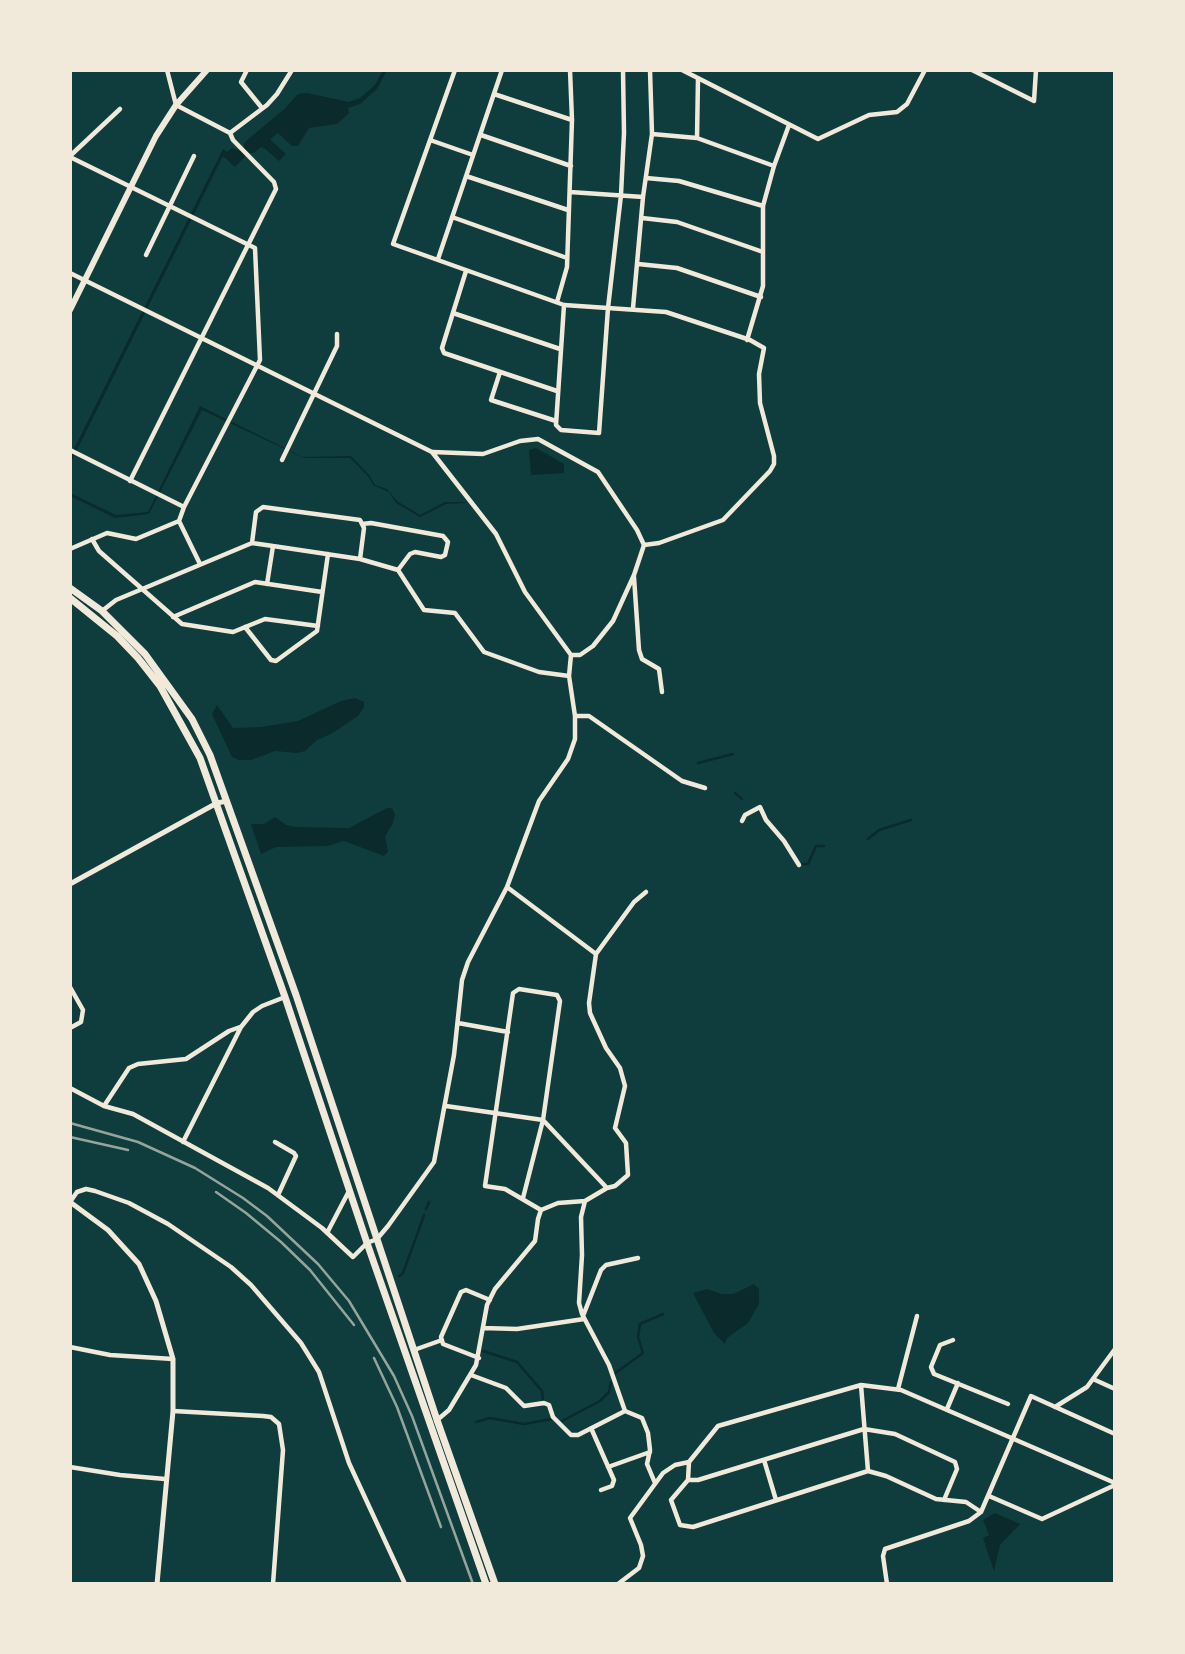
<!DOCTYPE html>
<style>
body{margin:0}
#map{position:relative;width:1185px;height:1654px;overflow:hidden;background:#0f3d3e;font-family:Helvetica,sans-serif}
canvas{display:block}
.frame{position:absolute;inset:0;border:72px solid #f1e9da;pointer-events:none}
</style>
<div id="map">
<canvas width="1185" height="1654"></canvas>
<div class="frame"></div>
</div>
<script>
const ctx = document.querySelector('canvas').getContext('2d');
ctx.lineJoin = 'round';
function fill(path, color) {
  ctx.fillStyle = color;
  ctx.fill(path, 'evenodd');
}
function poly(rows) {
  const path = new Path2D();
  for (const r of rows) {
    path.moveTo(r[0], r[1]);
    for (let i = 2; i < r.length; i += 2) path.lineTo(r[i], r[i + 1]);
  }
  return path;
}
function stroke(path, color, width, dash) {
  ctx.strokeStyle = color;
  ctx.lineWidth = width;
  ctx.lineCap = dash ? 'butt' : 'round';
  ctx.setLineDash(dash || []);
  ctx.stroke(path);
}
fill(poly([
 [383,70,387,70,377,89,360,104,348,108,349,113,337,124,309,128,298,146,292,146,272,128,272,123,298,94,307,93,349,102,360,98,375,85],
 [260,130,286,154,279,161,264,148,256,145,235,167,223,156,70,464,70,457,223,149,227,152,232,148,240,151],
 [200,406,303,457,351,456,369,475,375,485,387,489,397,501,420,515,445,502,465,502,466,503,446,504,420,517,396,503,389,492,374,486,367,475,350,458,304,458,202,410,149,514,115,518,70,496,70,493,116,515,148,512],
 [536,448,564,464,564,473,531,475,529,450],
 [355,698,364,702,364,707,358,716,331,734,317,740,305,751,297,753,275,751,251,760,239,760,232,757,212,714,217,705,233,728,261,727,298,721,341,701],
 [387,808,392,808,395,814,393,823,385,837,388,852,384,856,344,841,327,846,276,847,261,854,251,824,264,824,275,817,286,825,295,827,349,828],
 [754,1284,759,1289,759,1304,748,1323,727,1338,725,1344,714,1333,693,1293,707,1289,722,1294,733,1294],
 [995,1513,1020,1524,1000,1545,994,1571,983,1538,989,1535,983,1520]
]), '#0a2a2b');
stroke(poly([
 [698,763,733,754],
 [735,793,742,799],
 [868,839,879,830,911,820],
 [801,864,808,864,816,846,824,846],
 [426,1209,429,1202],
 [416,1238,424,1215],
 [399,1276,403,1273,415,1240],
 [483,1351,517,1362,542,1391,543,1401],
 [614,1374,643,1353,638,1337,640,1324,663,1314],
 [562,1421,600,1401,609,1392,611,1382],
 [476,1422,490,1418,524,1424,552,1419]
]), '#0a2a2b', 2.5);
stroke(poly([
 [251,146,287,116]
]), '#0a2a2b', 14);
stroke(poly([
 [247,70,241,82,262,108],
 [455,70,393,244,564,305,666,312,750,340,764,348,759,374,760,403,774,456,774,464,770,471,723,520,659,543,644,545],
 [682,70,818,139,869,115,897,112,907,104,925,70],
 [972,70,1034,101,1036,70],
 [494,94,572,120],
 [230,133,267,105,277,94,292,70],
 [652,134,697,138,774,166],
 [481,135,571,166],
 [697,138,698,78],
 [430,140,473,155],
 [70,156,120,109],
 [70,157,255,248,260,360,184,507,179,521,136,539,107,533,70,549],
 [466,176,568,210],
 [646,178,679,181,763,206],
 [570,192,643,197],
 [452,217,567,258],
 [642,218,677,222,763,252],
 [146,255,194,156],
 [438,259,502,70],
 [638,264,677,268,761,297],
 [466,271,442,348,444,353,557,391],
 [70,273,432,452,496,534,525,592,571,655,569,676,575,716,575,739,568,759,539,801,507,887,468,962,462,980,454,1055,434,1162,388,1226,377,1239,367,1243,353,1257,322,1228,268,1188,133,1114,104,1106,70,1088],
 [557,302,567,267,572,120,570,70],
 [564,305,556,425,561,430,599,433,608,308,621,195,624,133,623,70],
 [633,308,643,197,652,134,650,70],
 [453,313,560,349],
 [747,340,763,286,763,206,774,166,789,125],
 [500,372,491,400,556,421],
 [70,450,184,507],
 [433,452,483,454,520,441,538,439,598,472,637,530,644,545,634,575,613,621,593,646,580,655,571,655],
 [282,460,337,346,337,334],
 [130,481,276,189,274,182,233,140,230,133,176,105,167,70],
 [179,521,200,564],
 [362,524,371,523,443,536,448,542,445,555,441,557,415,552,410,554,398,570],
 [92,539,99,551,182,624,233,632,265,619,318,626],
 [252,543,256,512,263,507,360,520,364,528,360,559],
 [634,577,639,650,642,659,659,669,662,692],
 [267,584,273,546],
 [102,611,116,600,252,543,273,546,360,559,398,570,424,610,455,613,484,652,539,672,569,676],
 [173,617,255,582,322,592],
 [245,627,271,660,276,661,317,631,328,554],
 [575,716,589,716,682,781,705,788],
 [742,821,745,815,760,807,766,820,784,841,799,865],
 [507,887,596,954],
 [70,987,83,1010,81,1022,70,1028],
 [458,1023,508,1032],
 [104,1106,129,1068,138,1064,186,1059,229,1031,240,1027],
 [446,1106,543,1120,607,1188],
 [183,1142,241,1027,253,1012,262,1006,285,997],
 [275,1142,294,1153,296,1156,278,1195],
 [523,1198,543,1120,560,1001,557,995,519,989,513,993,485,1186,505,1189,541,1210],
 [585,1201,581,1217,582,1255,579,1303,582,1314,609,1365,625,1411,642,1418,648,1433,650,1450,647,1464,655,1483],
 [70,1202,77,1192,86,1189,95,1191,129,1203,168,1224,231,1267,251,1285,301,1343,319,1372,349,1463,405,1584],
 [327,1233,349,1191],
 [583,1316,601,1270,606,1265,638,1258],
 [483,1328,517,1329,584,1319],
 [953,1340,940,1345,931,1367,934,1374,1008,1404],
 [70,1347,110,1355,173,1359],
 [414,1350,442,1340],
 [479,1358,443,1344,441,1337,461,1292,466,1290,490,1300],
 [471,1375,506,1388,524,1406,544,1403,549,1405,553,1417,571,1435,578,1435,625,1411],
 [1093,1379,1115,1389],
 [861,1385,868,1471],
 [898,1389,917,1316],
 [1055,1407,1087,1387,1115,1349],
 [947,1409,958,1383],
 [173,1411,263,1416,271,1417,279,1424,283,1450,273,1584],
 [436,1421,449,1410,476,1365,487,1305,495,1289,535,1241,538,1219,541,1210,558,1203,585,1201,607,1188,615,1186,628,1175,626,1143,615,1128,625,1086,620,1068,606,1048,590,1013,589,1003,596,954,634,902,646,892],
 [591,1428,614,1480,612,1486,601,1490],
 [764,1460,776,1500],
 [70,1467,120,1475,165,1479],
 [608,1467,650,1452],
 [688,1480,698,1480,864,1429,895,1434,955,1462,957,1469,944,1500],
 [989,1496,1042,1519,1115,1485],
 [981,1512,966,1502,936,1499,886,1476,868,1471,693,1527,680,1525,671,1500,688,1480,689,1462,718,1426,861,1385,901,1390,1115,1483],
 [618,1584,639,1568,643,1556,641,1545,630,1518,663,1473,675,1465,689,1462],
 [887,1584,883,1556,885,1549,969,1521,981,1512,1031,1396,1115,1434]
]), '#f1e9da', 4.5);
stroke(poly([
 [70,884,217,803,227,801],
 [70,1202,108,1230,139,1264,156,1301,173,1359,173,1411,157,1584]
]), '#f1e9da', 5);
stroke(poly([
 [70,310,156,136,176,105,207,70]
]), '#f1e9da', 6);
stroke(poly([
 [70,588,102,611,145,654,192,719,210,755,296,995,437,1420,495,1584],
 [70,598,117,636,138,658,160,686,200,758,285,997,367,1243,486,1584]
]), '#f1e9da', 7);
stroke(poly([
 [70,1123,138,1142,195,1168,243,1198,267,1216,318,1264,349,1301,394,1376,412,1416,473,1584],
 [70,1137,128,1150],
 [216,1192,246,1213,281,1242,310,1270,354,1325],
 [374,1358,397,1407,441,1527]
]), '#97a49c', 2.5);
</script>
